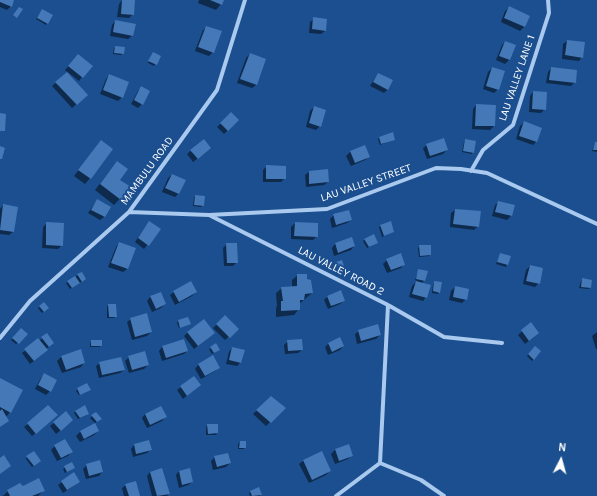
<!DOCTYPE html>
<style>
body{margin:0}
#map{position:relative;width:597px;height:496px;overflow:hidden;background:#1b4f8f;font-family:Karla,sans-serif}
canvas{display:block}
.north{position:absolute;left:541px;top:440px;width:40px;height:40px;-webkit-text-stroke:3px #1b4f8f;paint-order:stroke;rotate:6deg;font-size:11px;font-weight:700;line-height:16px;text-align:center;color:#fff}
.north::after{content:'';display:block;margin:auto;width:14px;height:18px;background:#fff;clip-path:polygon(50% 0,100% 100%,50% 72%,0 100%)}
</style>
<div id="map">
<canvas width="597" height="496"></canvas>
<div class="north">N</div>
</div>
<script>
const ctx = document.querySelector('canvas').getContext('2d');
ctx.lineJoin = 'round';
function fill(path, color) {
  ctx.fillStyle = color;
  ctx.fill(path, 'evenodd');
}
function poly(rows) {
  const path = new Path2D();
  for (const r of rows) {
    path.moveTo(r[0], r[1]);
    for (let i = 2; i < r.length; i += 2) path.lineTo(r[i], r[i + 1]);
  }
  return path;
}
function stroke(path, color, width, dash) {
  ctx.strokeStyle = color;
  ctx.lineWidth = width;
  ctx.lineCap = dash ? 'butt' : 'round';
  ctx.setLineDash(dash || []);
  ctx.stroke(path);
}
function write(font, color, halo, rows, align = 'center') {
  ctx.font = font + ' Karla,sans-serif';
  ctx.lineWidth = 4;
  ctx.setLineDash([]);
  ctx.textBaseline = 'middle';
  ctx.strokeStyle = halo;
  ctx.fillStyle = color;
  for (const [text, x, y, turn = 0] of rows) {
    ctx.save();
    ctx.translate(x, y);
    ctx.rotate((+turn || 0) * Math.PI / 180);
    ctx.textAlign = isNaN(turn) ? turn : align;
    if (halo) ctx.strokeText(text, 0, 0);
    ctx.fillText(text, 0, 0);
    ctx.restore();
  }
}
fill(poly([
 [0,0,13,0,11,6,7,10,0,7],
 [122,0,133,14,129,18,117,17,119,4],
 [199,0,223,0,221,4,216,10,198,3],
 [509,8,529,16,524,27,520,31,501,22,505,11],
 [42,10,47,23,46,25,36,19],
 [314,19,325,31,321,34,309,33,310,22],
 [115,21,132,36,128,39,110,36,112,25],
 [207,27,213,52,209,56,195,51,203,30],
 [567,41,582,57,579,61,562,59,563,44],
 [505,42,514,45,509,60,505,64,496,60,502,45],
 [115,47,123,53,121,55,113,54,114,48],
 [153,53,160,56,154,66,148,63],
 [250,54,265,60,256,85,252,88,237,83,246,58],
 [75,59,82,77,79,81,65,70],
 [492,68,498,89,494,93,483,89,488,72],
 [551,68,575,82,571,86,546,83,548,72],
 [67,73,87,95,72,108,52,86],
 [378,74,388,89,384,93,370,86,375,78],
 [109,75,122,97,118,101,100,94,106,79],
 [141,88,142,104,138,108,131,104,138,91],
 [533,92,545,109,541,113,529,112,530,96],
 [476,105,495,106,494,126,490,130,472,129,473,109],
 [314,107,320,126,316,130,306,127,310,111],
 [231,114,238,120,224,134,217,127],
 [524,123,536,142,533,145,516,139,520,126],
 [379,138,394,139,380,145,378,139],
 [203,140,206,152,193,162,187,154],
 [465,140,473,152,472,154,462,152,464,142],
 [101,141,90,178,85,184,74,176],
 [595,143,597,143,597,152,592,151],
 [427,145,447,150,443,154,427,159,423,148],
 [365,146,369,157,365,160,351,166,346,156,350,152],
 [267,166,285,178,281,182,263,182,263,170],
 [112,168,119,180,130,188,114,205,95,190],
 [309,172,328,182,324,185,306,187,305,175],
 [172,175,185,181,178,194,175,197,162,192,168,178],
 [195,196,203,205,201,207,193,206,194,197],
 [97,200,104,217,100,220,88,213],
 [499,202,514,206,511,216,507,220,492,216,495,205],
 [3,205,13,232,9,235,0,234,0,209],
 [455,210,480,212,478,226,474,230,450,227,451,213],
 [334,215,351,220,347,223,332,228,330,219],
 [47,223,62,245,58,249,42,248,43,227],
 [295,223,317,236,313,240,291,239,291,227],
 [146,226,159,229,144,249,135,242],
 [380,226,393,232,382,237,379,227],
 [351,239,354,246,351,250,334,256,332,248,335,244],
 [365,239,377,243,367,248,363,241],
 [119,243,134,249,127,269,123,272,108,267,116,247],
 [227,244,237,262,233,266,224,266,223,248],
 [420,246,430,255,429,256,419,257,418,248],
 [500,255,509,257,506,267,496,264],
 [387,260,404,264,401,268,387,273,383,264],
 [336,263,343,266,336,269,335,264],
 [530,266,539,283,535,287,523,284,526,270],
 [419,270,424,281,421,284,426,297,423,301,409,297,412,286,417,281,415,280],
 [78,275,84,280,70,289,66,283],
 [298,275,306,280,312,293,299,304,299,309,294,315,276,317,276,308,277,306,276,293,282,288,292,287,292,280],
 [582,279,591,280,590,288,588,289,579,288,581,281],
 [435,282,439,292,438,294,432,293,433,284],
 [455,287,466,299,462,303,449,300,451,291],
 [174,292,196,292,192,296,175,305,170,295],
 [160,293,165,304,161,308,152,312,147,301,150,297],
 [328,296,344,301,340,304,328,309,324,300],
 [44,304,47,308,42,313,38,308],
 [108,305,116,316,114,318,107,318,107,307],
 [225,317,237,329,225,340,213,328],
 [131,319,151,332,147,336,132,340,127,322],
 [178,321,189,324,179,328,177,323],
 [530,324,534,337,525,344,518,335],
 [21,330,26,334,16,344,11,340],
 [359,331,380,335,376,339,357,344,355,334],
 [597,332,597,349,596,349,592,336],
 [187,333,214,333,194,349,184,336],
 [47,335,51,345,46,349,43,354,30,364,22,353],
 [340,338,343,346,340,350,328,355,325,347,328,344],
 [184,340,187,351,184,354,162,361,159,351,162,347],
 [92,341,101,346,99,347,90,347,90,343],
 [288,341,302,350,298,353,285,354,284,345],
 [535,347,540,351,532,361,527,356],
 [211,348,217,351,212,354,209,349],
 [232,348,240,363,237,366,226,364,229,352],
 [80,350,84,363,81,367,62,373,57,361,61,357],
 [129,357,148,365,144,369,129,373,125,361],
 [213,357,219,368,215,371,201,379,195,369,198,365],
 [100,363,124,370,120,373,99,378,96,366],
 [44,375,50,391,46,395,35,389,41,378],
 [194,377,200,385,183,399,177,390],
 [0,379,10,412,6,417,8,421,0,427],
 [78,389,88,391,79,395,76,391],
 [271,397,285,408,266,426,253,414],
 [76,411,87,415,78,419,74,413],
 [66,413,68,424,56,434,50,426],
 [96,413,99,420,95,423,90,418],
 [145,414,165,417,162,421,147,428,142,418],
 [53,419,32,436,24,427,28,424],
 [94,424,98,431,94,435,80,442,76,436,80,432],
 [208,425,217,433,216,435,206,435,206,427],
 [240,442,245,448,243,449,238,449,238,444],
 [134,445,150,450,147,453,133,457,131,449],
 [55,446,71,452,68,456,57,461,51,450],
 [349,446,352,455,348,459,335,464,331,454,335,450],
 [321,452,330,471,326,475,309,483,299,464,303,461],
 [27,457,38,462,32,467,26,459],
 [215,457,230,463,226,467,213,470,211,461],
 [71,464,74,468,65,473,63,469],
 [87,465,102,472,99,476,86,479,83,469],
 [179,471,192,482,188,485,179,488,176,475],
 [150,472,169,494,167,496,152,496,147,476],
 [62,482,75,485,63,493,58,485],
 [126,485,139,496,124,496,122,488],
 [22,487,44,490,38,496,3,496,8,491],
 [250,492,261,495,260,496,250,496,249,493]
]), '#0007');
fill(poly([
 [0,0,14,0,12,7,0,2],
 [122,0,135,0,134,15,121,14],
 [210,0,224,0,222,5],
 [509,6,530,16,525,27,504,18],
 [19,7,23,9,17,18,13,15],
 [42,9,53,15,48,24,37,18],
 [313,17,327,19,326,31,312,29],
 [115,20,136,24,133,36,113,32],
 [206,26,222,31,214,53,198,47],
 [567,40,585,42,583,58,565,55],
 [505,41,516,45,510,60,499,56],
 [115,46,125,47,124,54,114,53],
 [153,52,161,56,157,65,148,61],
 [250,53,266,59,257,85,240,79],
 [78,54,93,66,83,78,68,66],
 [492,67,505,71,499,90,486,86],
 [551,67,577,70,576,83,549,80],
 [67,72,88,95,77,105,55,82],
 [378,73,393,80,388,90,373,82],
 [109,74,129,82,123,98,103,90],
 [141,86,150,91,143,105,134,100],
 [533,91,547,92,546,110,532,109],
 [476,104,496,105,495,126,475,126],
 [314,106,326,110,321,127,309,123],
 [231,112,239,120,228,131,220,123],
 [0,113,6,114,5,131,0,131],
 [524,121,542,128,537,142,519,136],
 [393,132,395,140,381,144,379,137],
 [444,138,448,150,430,156,426,144],
 [204,139,211,148,198,159,190,150],
 [465,139,476,141,474,153,463,151],
 [101,140,113,149,91,179,78,170],
 [595,142,597,142,597,150,593,150],
 [365,145,370,157,355,163,350,151],
 [0,146,5,148,2,159,0,159],
 [117,161,128,169,120,180,131,187,121,200,100,184],
 [266,165,286,166,286,179,266,179],
 [328,169,329,182,309,184,309,171],
 [172,174,186,180,179,194,165,188],
 [195,195,205,196,204,206,194,205],
 [97,199,111,207,105,217,91,210],
 [498,201,515,205,512,216,495,212],
 [3,204,18,207,14,232,0,230],
 [455,209,481,211,479,227,453,224],
 [349,210,352,220,336,225,333,214],
 [149,221,161,229,149,246,138,238],
 [391,221,394,232,384,236,380,225],
 [46,222,64,223,63,246,46,245],
 [295,222,318,223,318,237,294,236],
 [374,234,378,243,369,247,364,239],
 [352,237,355,246,338,253,335,243],
 [119,242,136,248,128,269,111,263],
 [226,243,237,243,238,263,227,263],
 [419,245,431,245,431,255,420,256],
 [401,253,405,265,391,270,386,259],
 [500,253,511,256,508,265,497,262],
 [342,260,344,266,337,268,336,262],
 [530,265,543,268,540,284,526,281],
 [418,269,428,271,425,281,416,279],
 [82,272,86,279,82,282,77,274],
 [297,274,307,274,307,279,311,280,313,293,305,294,304,300,300,300,300,310,281,311,281,301,283,301,281,287,297,286],
 [75,276,80,283,72,288,67,281],
 [582,278,592,280,591,288,581,287],
 [191,281,197,292,179,302,173,291],
 [416,281,431,285,427,298,412,294],
 [434,281,442,282,440,293,433,291],
 [455,286,469,289,467,300,453,297],
 [341,290,345,301,331,306,327,296],
 [161,292,166,304,156,309,150,296],
 [44,302,49,308,44,312,39,306],
 [108,304,116,304,117,317,109,317],
 [147,313,152,332,135,337,130,318],
 [225,315,239,329,230,338,216,324],
 [188,317,191,324,180,328,178,320],
 [204,319,215,333,198,346,187,332],
 [531,322,539,333,529,341,521,330],
 [378,324,381,335,361,341,358,330],
 [21,328,28,334,19,344,12,338],
 [47,333,54,343,49,347,41,337],
 [340,337,344,346,332,352,328,343],
 [38,338,48,350,34,361,24,349],
 [184,339,188,351,166,358,162,346],
 [302,339,303,350,288,351,287,340],
 [91,340,102,340,102,346,91,346],
 [216,343,220,350,214,353,210,347],
 [535,346,541,351,534,360,528,354],
 [232,347,245,350,241,363,229,360],
 [81,349,85,363,66,370,61,356],
 [145,351,149,365,132,370,128,356],
 [213,355,220,368,205,376,198,364],
 [121,357,125,370,102,375,99,362],
 [44,373,57,380,51,392,38,385],
 [194,376,201,385,187,396,180,386],
 [0,378,23,390,11,413,0,407],
 [87,383,91,390,80,395,77,388],
 [271,396,286,408,271,423,256,410],
 [48,405,58,415,36,434,27,423],
 [85,405,89,414,80,418,75,411],
 [161,406,167,417,150,425,145,414],
 [2,409,9,421,0,427,0,411],
 [66,411,73,420,61,431,53,422],
 [96,412,102,419,97,422,91,415],
 [95,423,99,431,84,439,80,431],
 [207,424,218,424,218,433,208,434],
 [65,439,73,452,61,458,54,445],
 [149,440,152,450,136,454,134,444],
 [240,441,246,441,246,448,239,448],
 [349,444,353,456,339,461,335,449],
 [34,451,41,461,34,466,26,456],
 [322,451,331,471,312,480,303,460],
 [228,453,231,463,217,467,214,456],
 [4,455,11,466,0,474,0,458],
 [100,460,103,472,89,476,86,464],
 [72,462,75,468,67,472,64,466],
 [162,468,170,494,157,496,150,472],
 [190,468,193,482,182,485,179,471],
 [74,472,80,482,67,490,61,481],
 [39,478,45,491,32,496,10,496,7,490,20,483,23,486],
 [136,481,140,496,129,496,125,484],
 [259,487,262,495,252,496,250,491]
]), '#4478b7');
stroke(poly([
 [471,171,483,150,513,125,549,13,548,0],
 [129,212,209,215,327,209,436,168,461,169,487,173,597,224],
 [211,216,388,305,444,337,502,343],
 [0,338,30,301,129,212,217,90,245,0],
 [380,463,388,305],
 [336,496,380,463,421,480,444,496]
]), '#a9c9ee', 4);
write('11px', '#fff', '#1b4f8f', [
 ["LAU VALLEY LANE 1",517,78,-71],
 ["MAMBULU ROAD",147,171,-54],
 ["LAU VALLEY STREET",366,183,-19],
 ["LAU VALLEY ROAD 2",341,271,27]
]);
</script>
